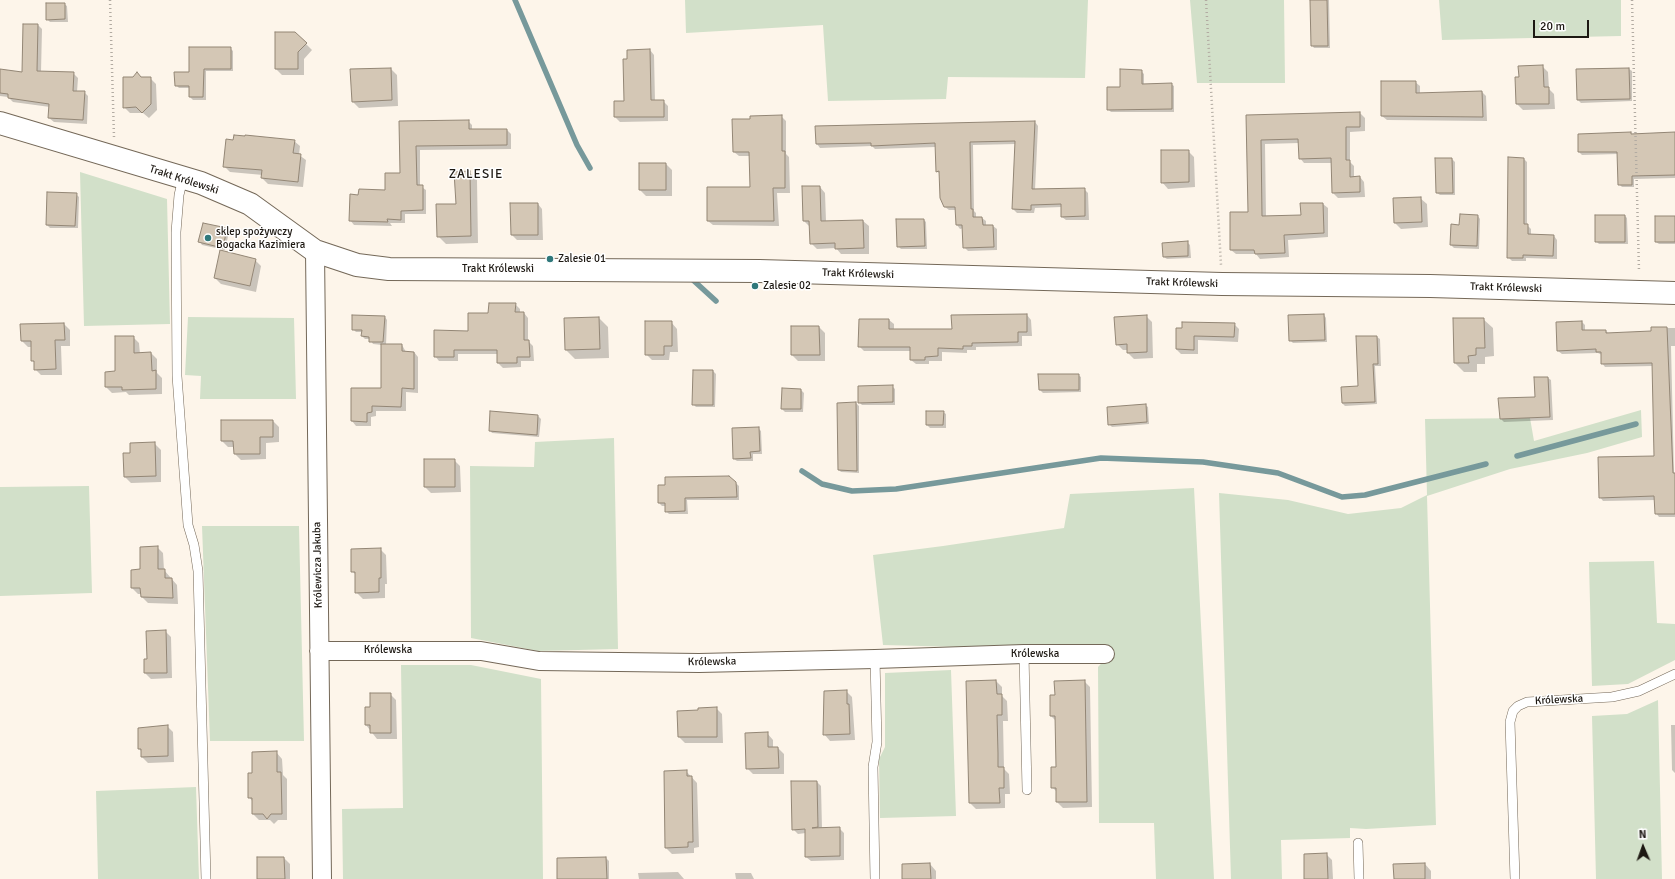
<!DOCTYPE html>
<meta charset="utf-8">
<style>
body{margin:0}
#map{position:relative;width:1675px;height:879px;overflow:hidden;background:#fdf5ea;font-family:Signika,sans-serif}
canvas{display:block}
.north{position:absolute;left:1623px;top:827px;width:40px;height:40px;-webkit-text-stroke:3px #fff;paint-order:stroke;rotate:358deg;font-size:11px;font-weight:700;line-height:16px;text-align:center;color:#1d1812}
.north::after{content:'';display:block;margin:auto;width:14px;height:18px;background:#1d1812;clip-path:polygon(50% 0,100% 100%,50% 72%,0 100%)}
.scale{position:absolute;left:1533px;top:20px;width:56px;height:18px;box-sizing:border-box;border:2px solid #1d1812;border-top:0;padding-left:5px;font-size:12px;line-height:14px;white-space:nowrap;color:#1d1812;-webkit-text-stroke:3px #fff;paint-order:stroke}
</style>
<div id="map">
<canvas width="1675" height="879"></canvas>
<div class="north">N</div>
<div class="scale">20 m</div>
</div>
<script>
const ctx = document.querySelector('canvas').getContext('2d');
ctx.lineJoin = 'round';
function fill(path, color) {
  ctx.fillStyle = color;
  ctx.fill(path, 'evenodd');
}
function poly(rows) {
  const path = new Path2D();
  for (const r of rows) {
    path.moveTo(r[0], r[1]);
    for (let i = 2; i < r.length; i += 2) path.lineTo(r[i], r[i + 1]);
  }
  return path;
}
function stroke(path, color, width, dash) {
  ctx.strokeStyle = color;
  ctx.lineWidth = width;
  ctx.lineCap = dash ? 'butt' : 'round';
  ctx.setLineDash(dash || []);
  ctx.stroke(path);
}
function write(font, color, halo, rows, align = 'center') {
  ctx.font = font + ' Signika,sans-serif';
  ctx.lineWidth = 3;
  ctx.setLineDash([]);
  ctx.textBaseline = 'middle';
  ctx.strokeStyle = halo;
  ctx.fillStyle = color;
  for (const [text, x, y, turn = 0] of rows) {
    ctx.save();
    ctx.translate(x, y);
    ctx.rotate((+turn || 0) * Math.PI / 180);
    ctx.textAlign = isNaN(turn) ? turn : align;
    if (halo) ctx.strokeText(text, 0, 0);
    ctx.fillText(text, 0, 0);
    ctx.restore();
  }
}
fill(poly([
 [685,0,1088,0,1085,78,948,77,946,99,828,101,823,25,686,33],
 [1190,0,1284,0,1285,83,1197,83],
 [1439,0,1621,0,1621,36,1442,40],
 [80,172,167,199,170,324,84,326],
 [188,317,294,318,296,399,200,399,201,376,185,375],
 [1641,410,1642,437,1587,453,1510,469,1427,496,1436,825,1366,829,1350,828,1350,838,1281,840,1282,879,1231,879,1219,493,1288,500,1348,514,1401,508,1427,495,1425,419,1530,418,1534,441],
 [614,438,618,649,538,651,471,638,470,466,534,467,535,442],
 [89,486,92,593,0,596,0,487],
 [1194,488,1214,879,1156,879,1154,823,1099,823,1098,667,1113,651,883,645,873,555,943,546,1064,528,1070,494],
 [202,526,299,526,304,741,210,741],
 [1654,561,1657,623,1675,624,1675,660,1628,684,1592,686,1589,562],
 [401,665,471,665,541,679,543,879,343,879,342,809,403,808],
 [951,670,956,816,880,818,879,759,885,747,885,673],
 [1658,700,1662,879,1596,879,1592,716,1627,714],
 [196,787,199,879,98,879,96,791]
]), '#d2e0c9');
fill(poly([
 [1311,0,1329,0,1330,48,1314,48,1312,45],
 [64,4,67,6,68,22,50,22,47,19],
 [24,25,38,25,42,29,41,72,73,73,78,78,77,92,84,92,88,96,87,124,54,122,49,118,50,107,13,102,8,97,0,96,0,70,23,73],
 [295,33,312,50,304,59,304,75,282,75,276,69],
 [230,48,233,51,233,71,206,71,206,100,193,100,190,97,190,88,179,88,176,85,190,72],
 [650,50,654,55,655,101,663,101,668,106,668,121,620,122,615,117,625,102],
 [1542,66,1548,72,1549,89,1554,94,1555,109,1523,110,1517,104,1520,78],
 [391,69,397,75,398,106,359,108,353,102],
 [1629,69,1632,71,1632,101,1581,103,1578,100],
 [1141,71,1144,74,1144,85,1171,84,1174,86,1174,112,1111,112,1108,109,1121,88],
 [140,78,150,78,156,84,157,110,149,118,143,113,130,113,124,107],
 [1415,82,1420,86,1420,94,1482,92,1486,96,1487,121,1387,120,1382,116],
 [1360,113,1365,118,1365,131,1350,132,1350,162,1354,166,1354,177,1360,177,1364,182,1365,197,1338,198,1333,193,1332,163,1304,163,1300,158,1299,143,1265,144,1266,217,1302,216,1323,204,1328,208,1328,237,1288,240,1289,257,1260,259,1256,254,1236,254,1231,250,1249,213,1247,116],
 [781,116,786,121,786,154,789,157,790,193,777,193,779,226,713,225,708,221,751,188,750,156,739,156,734,152,751,120],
 [468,121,472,125,472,130,507,130,511,134,511,149,420,150,420,186,426,190,426,214,405,214,405,223,390,223,392,226,354,225,350,220,359,196,386,191,401,174,400,122],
 [1035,122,1038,126,1035,190,1084,189,1088,193,1089,220,1066,220,1062,217,1062,207,1035,208,1034,213,1017,213,1013,209,1016,144,973,145,974,211,976,213,976,218,982,218,986,221,986,226,993,226,997,229,997,250,968,251,964,247,964,228,960,229,957,225,956,210,949,210,945,207,940,174,937,171,936,147,875,149,872,146,820,148,817,144],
 [1631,133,1632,135,1675,133,1675,178,1634,179,1634,187,1622,187,1619,184,1618,154,1582,155,1579,152],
 [294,141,300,146,299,155,306,160,303,187,268,184,262,178,263,175,230,172,225,167],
 [1188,151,1194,157,1195,187,1168,189,1162,182],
 [1436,159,1452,159,1455,162,1455,195,1440,195,1437,193],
 [1524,159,1527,162,1527,225,1531,229,1531,235,1554,236,1557,240,1557,259,1526,258,1526,261,1512,261,1508,257],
 [666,164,672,170,672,196,646,196,640,190],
 [469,172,477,180,478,243,446,244,438,236,457,204],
 [820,187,825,193,826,221,863,221,869,226,869,254,841,254,836,248,817,249,811,243,810,227,804,221],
 [76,194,79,197,78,228,50,228,47,225],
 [1420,198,1427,204,1428,227,1401,229,1395,223],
 [538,204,542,209,543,240,517,240,512,235],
 [1478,216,1480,219,1479,249,1454,248,1451,245,1452,225,1460,226],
 [1625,216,1627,218,1628,244,1599,244,1596,241],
 [1675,217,1675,244,1659,244,1656,242],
 [924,220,926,222,927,249,901,249,898,246],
 [226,229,229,232,225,250,202,245,200,242],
 [1187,242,1190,245,1191,258,1167,259,1164,257],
 [255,260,261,266,256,292,221,284,215,278],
 [515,304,520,309,520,313,524,313,528,318,528,341,533,346,534,361,521,361,521,367,503,368,498,363,498,354,458,354,458,361,439,361,435,356,470,332,489,314],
 [1027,315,1031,320,1032,336,1022,336,1022,346,976,347,976,350,967,350,967,353,942,352,942,361,929,361,929,364,916,364,911,360,911,351,864,351,859,346,860,320,889,320,894,324,894,330,953,330],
 [1324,315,1326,318,1327,342,1293,343,1290,340],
 [1146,316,1152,322,1153,358,1134,359,1128,353,1128,350,1123,350,1117,344],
 [385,317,387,320,386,345,402,345,406,352,414,352,418,357,418,393,406,392,406,411,376,411,376,416,371,417,371,426,356,426,352,421,382,389,382,345,373,344,370,339,365,339,362,336,363,332,356,332,353,329],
 [599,318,608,327,609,358,575,359,566,350],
 [1483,319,1493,328,1494,356,1485,357,1485,364,1477,364,1477,372,1464,372,1455,363],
 [671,322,677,329,678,352,670,352,669,360,652,360,646,354],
 [1582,322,1585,325,1585,331,1606,331,1609,334,1652,332,1652,328,1675,328,1675,346,1671,346,1675,517,1659,517,1656,513,1656,500,1603,501,1600,497,1655,457,1653,366,1605,367,1602,363,1602,355,1598,353,1562,354,1558,351],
 [64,324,70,330,70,346,61,346,62,375,41,375,35,369,35,363,32,360,32,347,28,347,22,341,21,325],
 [1234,324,1239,329,1238,342,1198,340,1198,354,1181,354,1176,349,1177,329],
 [819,327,825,333,825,361,798,361,792,355],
 [133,337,139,343,140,354,151,353,157,359,157,373,162,378,162,394,129,395,126,392,112,393,106,387,116,372],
 [1377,337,1380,339,1381,366,1375,366,1377,404,1345,406,1342,403,1359,387],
 [694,371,713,371,716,374,715,407,696,407,693,404],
 [1078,375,1081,377,1081,392,1043,393,1040,390],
 [1548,378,1551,380,1553,420,1504,422,1501,419,1536,398],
 [892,386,895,389,895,405,862,405,859,402],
 [801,390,804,393,803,412,785,412,782,409],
 [856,403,859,406,859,473,841,472,839,470],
 [1145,405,1148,407,1149,424,1112,427,1109,424],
 [927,412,943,412,946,414,946,428,930,428,927,425],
 [538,416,541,419,539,437,492,433,490,430],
 [222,421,273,421,279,427,279,442,266,443,266,459,241,460,235,454,234,447,228,447,222,441],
 [758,428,761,431,762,454,753,454,753,461,737,461,734,459],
 [155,444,161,450,161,482,131,483,125,477],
 [454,460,460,466,461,492,431,493,425,487],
 [729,477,739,486,739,500,687,500,688,514,669,514,666,511,666,506,662,506,659,503],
 [157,547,163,553,164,570,177,585,178,604,148,603,142,597,142,594,138,594,132,588,141,570],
 [380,549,386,555,387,584,385,584,385,598,363,599,356,592,356,575,352,571],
 [165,631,171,637,172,678,151,679,145,673,148,660],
 [996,681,1002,687,1002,696,1007,701,1008,721,1003,721,1004,769,1009,774,1010,794,1005,794,1005,808,976,809,970,803],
 [1084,681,1090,687,1092,807,1063,808,1057,802,1057,792,1052,787,1057,768,1056,721,1051,716,1056,696],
 [846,691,852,697,855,740,830,741,824,734],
 [390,694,396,700,397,739,377,739,366,725,371,708],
 [716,708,722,714,723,743,685,743,679,737,678,712,699,711],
 [1671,725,1675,725,1675,773,1672,770],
 [167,726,173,732,174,762,148,763,142,757,142,752,139,749],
 [767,733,773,740,773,748,778,748,784,754,784,774,753,774,747,768],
 [276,752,282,759,283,775,287,779,287,820,278,820,274,824,270,820,259,820,253,814,253,802,249,797,253,774],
 [686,771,697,783,699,847,694,848,694,853,672,854,666,848],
 [817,782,821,786,822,829,839,828,844,833,844,860,811,861,806,857,806,833,798,834,793,829],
 [1326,854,1332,860,1333,879,1306,879],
 [284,858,290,864,290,879,258,879],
 [606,858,609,861,609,879,558,879],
 [930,864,936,871,936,879,903,879],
 [1425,864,1431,871,1431,879,1395,879],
 [678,872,684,879,639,879,638,873],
 [735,873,751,873,754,879,736,879]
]), '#0003');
stroke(poly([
 [515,0,577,145,590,168],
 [693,280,716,301],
 [1517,456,1636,424],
 [802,471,822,484,852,491,896,489,1101,458,1203,462,1278,473,1342,497,1365,495,1486,464]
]), '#77999b', 5.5);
const building = poly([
 [1310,0,1327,0,1328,46,1311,46,1310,0],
 [46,3,65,3,65,19,46,20,46,3],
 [23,24,38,24,37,71,74,72,73,91,85,91,83,120,48,118,49,104,8,98,8,94,0,93,0,69,22,72,23,24],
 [275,32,295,32,307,43,298,52,298,69,275,69,275,32],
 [189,47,231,47,231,69,204,69,203,97,189,97,189,86,175,86,174,72,189,72,189,47],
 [650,49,651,100,664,100,664,117,614,117,614,101,624,101,623,59,627,59,627,50,650,49],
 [1543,65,1544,87,1549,87,1549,104,1516,104,1515,77,1519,77,1518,66,1543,65],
 [391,68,392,100,352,102,350,69,391,68],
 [1629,68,1630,99,1577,100,1576,69,1629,68],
 [1120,69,1142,70,1142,84,1172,83,1172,109,1107,110,1107,87,1120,87,1120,69],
 [137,72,141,77,151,77,151,104,142,113,136,107,123,108,123,77,133,77,137,72],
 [1381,81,1416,81,1416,93,1482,91,1483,117,1381,116,1381,81],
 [1360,112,1360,127,1346,127,1346,160,1350,160,1350,177,1360,176,1360,192,1332,193,1331,158,1299,159,1298,139,1261,140,1262,216,1301,215,1300,203,1323,203,1324,233,1284,235,1285,253,1255,254,1254,250,1230,250,1230,212,1248,212,1246,115,1360,112],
 [782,115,782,151,785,151,785,188,773,188,774,221,707,221,707,187,750,187,749,152,733,152,732,119,750,119,750,116,782,115],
 [469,120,469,129,507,129,507,145,416,146,417,185,423,185,423,210,401,211,401,220,387,219,388,222,349,221,350,194,358,195,359,189,385,190,385,173,400,173,399,121,469,120],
 [1035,121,1032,189,1085,188,1085,216,1061,217,1061,204,1031,205,1031,210,1012,209,1015,141,970,142,971,209,973,209,973,217,982,217,983,225,993,225,994,247,963,248,962,225,956,225,955,207,944,207,940,198,939,171,936,172,935,143,871,146,871,143,816,144,815,126,1035,121],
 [1631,132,1631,134,1675,132,1675,175,1632,176,1632,185,1618,185,1617,152,1578,152,1578,134,1631,132],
 [234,135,245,136,245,135,295,140,293,153,301,154,298,182,261,178,262,170,223,167,226,139,233,140,234,135],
 [1161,150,1189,150,1189,182,1161,183,1161,150],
 [1508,157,1524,158,1524,224,1528,224,1528,234,1554,235,1553,256,1523,255,1523,258,1507,258,1508,157],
 [1435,158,1452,158,1453,193,1436,193,1435,158],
 [639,163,666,163,666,190,639,190,639,163],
 [470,171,471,236,437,237,436,204,456,204,454,172,470,171],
 [802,186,820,186,821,221,863,220,864,248,835,249,835,243,810,244,809,221,803,221,802,186],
 [47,192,77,193,75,226,46,225,47,192],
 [1421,197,1422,222,1394,223,1393,198,1421,197],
 [510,203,538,203,538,235,511,235,510,203],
 [1460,214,1478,215,1477,246,1450,245,1451,224,1459,225,1460,214],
 [1595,215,1625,215,1625,242,1595,242,1595,215],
 [1655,216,1675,216,1675,242,1655,242,1655,216],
 [896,219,924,219,925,246,897,247,896,219],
 [203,223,227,228,223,248,198,242,203,223],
 [1188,241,1188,256,1163,257,1162,243,1188,241],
 [220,250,256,259,250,286,214,278,220,250],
 [489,303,516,303,515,312,524,312,524,340,529,340,530,357,517,357,517,363,497,363,497,350,454,350,454,357,434,357,434,330,468,331,468,313,488,313,489,303],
 [1027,314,1027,332,1018,332,1018,342,972,343,972,346,963,346,963,349,938,348,938,356,925,357,925,360,910,360,910,347,858,347,859,319,889,319,889,329,952,329,951,315,1027,314],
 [1324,314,1325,340,1289,341,1288,315,1324,314],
 [352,315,385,316,383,342,369,342,369,337,361,336,362,330,352,330,352,315],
 [1147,315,1147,352,1127,353,1127,344,1116,345,1114,317,1147,315],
 [599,317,600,349,565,350,564,318,599,317],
 [1453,318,1484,318,1485,348,1476,348,1476,355,1468,356,1469,363,1454,363,1453,318],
 [645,321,672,321,672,346,664,346,664,355,645,355,645,321],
 [1582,321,1582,330,1606,330,1606,333,1651,331,1651,327,1667,327,1673,473,1675,473,1675,514,1655,514,1654,496,1599,498,1598,457,1654,456,1652,363,1601,364,1601,352,1596,352,1596,349,1557,351,1556,322,1582,321],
 [1182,322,1235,323,1234,337,1194,336,1194,350,1176,349,1176,328,1182,328,1182,322],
 [64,323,65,340,55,340,56,369,34,370,34,361,31,361,31,341,21,341,20,324,64,323],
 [791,326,819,326,820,355,791,355,791,326],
 [115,336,134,336,134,353,151,352,152,371,156,370,156,389,122,390,122,387,105,387,105,372,115,371,115,336],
 [1356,336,1377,336,1378,364,1373,364,1375,402,1342,403,1341,387,1358,386,1356,336],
 [381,344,402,344,402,351,414,352,414,389,402,388,401,407,372,406,372,412,367,413,367,422,351,421,351,388,381,388,381,344],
 [693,370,713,370,713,405,692,405,693,370],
 [1038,374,1079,374,1079,390,1039,390,1038,374],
 [1534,377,1548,377,1550,417,1500,419,1498,398,1535,397,1534,377],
 [893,385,893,402,858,403,858,386,893,385],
 [782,388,801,389,801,409,781,409,782,388],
 [856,402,857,471,838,470,837,403,856,402],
 [1146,404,1147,422,1108,425,1107,407,1146,404],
 [490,411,538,415,537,435,489,431,490,411],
 [926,411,944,411,943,425,926,425,926,411],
 [221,420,273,420,273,437,260,437,260,454,234,454,233,441,221,441,221,420],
 [759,427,760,451,750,452,751,458,733,459,732,428,759,427],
 [155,442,156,476,124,477,123,453,130,453,130,443,155,442],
 [424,459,455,459,455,487,424,487,424,459],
 [729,476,736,482,737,497,685,498,685,511,665,512,665,503,658,503,658,485,665,485,665,477,729,476],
 [158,546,158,569,165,569,165,578,172,578,173,598,141,597,140,588,131,588,131,570,140,569,140,547,158,546],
 [381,548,381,578,379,578,379,592,355,593,355,572,351,572,351,549,381,548],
 [166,630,167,673,144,673,144,659,147,659,146,631,166,630],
 [996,680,997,694,1002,694,1002,715,997,715,998,753,998,767,1004,767,1004,788,999,788,1000,803,969,803,966,681,996,680],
 [1085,680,1087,802,1056,802,1056,788,1051,788,1051,767,1056,767,1055,716,1050,716,1050,695,1055,695,1054,681,1085,680],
 [847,690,847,704,849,704,850,734,823,735,824,691,847,690],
 [370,693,391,693,391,733,370,733,370,725,365,725,365,707,370,707,370,693],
 [717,707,717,737,678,737,677,711,698,710,698,708,717,707],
 [168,725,168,756,141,757,141,749,138,749,138,728,168,725],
 [768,732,768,747,778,747,779,768,746,769,745,733,768,732],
 [277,751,277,772,281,772,282,814,271,814,267,819,263,814,252,814,252,798,248,798,248,773,252,773,252,752,277,751],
 [687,770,687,776,692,776,693,842,688,842,688,847,665,848,664,771,687,770],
 [791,781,817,781,818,827,812,828,840,827,840,856,805,857,805,829,792,830,791,781],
 [1327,853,1328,879,1304,879,1304,854,1327,853],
 [257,857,284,857,285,879,257,879,257,857],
 [606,857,607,879,557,879,557,858,606,857],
 [930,863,931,879,902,879,902,864,930,863],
 [1425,863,1425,879,1394,879,1393,864,1425,863]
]);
fill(building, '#d4c7b5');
stroke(building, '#938675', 1);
const service = poly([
 [183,178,179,195,176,232,177,376,188,525,194,545,198,571,206,879],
 [1024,654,1027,790],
 [1358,843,1359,879],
 [875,879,873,767,877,742,875,659],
 [1515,879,1510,722,1513,711,1518,706,1527,702,1612,697,1639,691,1675,674]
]);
const minor = poly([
 [315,251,322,879],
 [319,651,481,651,539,661,699,663,875,659,1024,654,1105,654]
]);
const tertiary = poly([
 [0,123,201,183,250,204,315,251,357,265,389,269,759,271,1222,284,1430,286,1675,293]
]);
stroke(service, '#746858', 10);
stroke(minor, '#746858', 20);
stroke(tertiary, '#746858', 24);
stroke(poly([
 [110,0,114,137],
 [1206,0,1221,265],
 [1632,0,1639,271]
]), '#b2aba2', 2.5, [1, 3]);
stroke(service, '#fff', 9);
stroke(minor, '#fff', 18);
stroke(tertiary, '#fff', 22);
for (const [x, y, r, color] of [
 [208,238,4,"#2f787b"],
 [550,259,4,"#2f787b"],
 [755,286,4,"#2f787b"]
]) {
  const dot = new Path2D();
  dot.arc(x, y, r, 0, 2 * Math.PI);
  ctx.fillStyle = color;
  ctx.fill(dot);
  stroke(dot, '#fff', 1.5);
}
write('11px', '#1d1812', '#fff', [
 ["Trakt Królewski",184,180,18],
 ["Trakt Królewski",498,269],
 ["Trakt Królewski",858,274,2],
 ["Trakt Królewski",1182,283,2],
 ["Trakt Królewski",1506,288,2],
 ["Królewicza Jakuba",318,565,-91],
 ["Królewska",388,650],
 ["Królewska",1035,654],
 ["Królewska",712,662,-1],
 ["Królewska",1559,700,-3]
]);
write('11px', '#1d1812', '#fff', [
 ["sklep spożywczy",216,232],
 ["Bogacka Kazimiera",216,245],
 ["Zalesie 01",558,259],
 ["Zalesie 02",763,286]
], 'left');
ctx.letterSpacing = '1px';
write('13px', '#1d1812', '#fff', [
 ["ZALESIE",476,175]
]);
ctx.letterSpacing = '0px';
</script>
